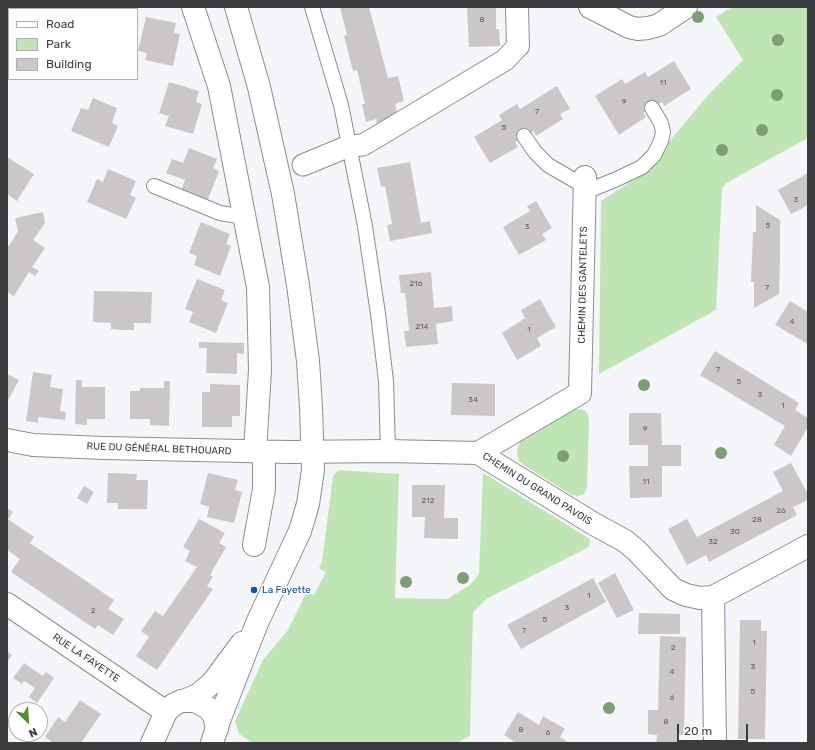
<!DOCTYPE html>
<meta charset="utf-8">
<style>
body{margin:0}
#map{position:relative;width:815px;height:750px;overflow:hidden;background:#f4f5f9;font-family:Rubik,sans-serif}
canvas{display:block}
.frame{position:absolute;inset:0;border:8px solid #3b3c3d;pointer-events:none}
.legend{position:absolute;left:8px;top:8px;width:130px;height:72px;box-sizing:border-box;background:#fff;border:1px solid #b1b1b1;margin:0;padding:5px 7px;list-style:none;font-size:12px;color:#3b3c3d}
.legend li{display:flex;align-items:center;gap:8px;height:20px}
.legend b{width:20px;border:1px solid #b1b1b1}
.north{position:absolute;left:8px;top:702px;width:40px;height:40px;box-sizing:border-box;background:#fff;border:1px solid #b1b1b1;border-radius:50%;rotate:155deg;font-size:11px;font-weight:700;line-height:16px;text-align:center;color:#3b3c3d}
.north::after{content:'';display:block;margin:auto;width:14px;height:18px;background:#538f2e;clip-path:polygon(50% 0,100% 100%,50% 72%,0 100%)}
.scale{position:absolute;left:677px;top:724px;width:71px;height:18px;box-sizing:border-box;border:2px solid #3b3c3d;border-top:0;padding-left:5px;font-size:12px;line-height:14px;white-space:nowrap;color:#3b3c3d;-webkit-text-stroke:3px #fff;paint-order:stroke}
</style>
<div id="map">
<canvas width="815" height="750"></canvas>
<div class="frame"></div>
<ul class="legend">
<li><b style="height:5px;background:#fff"></b>Road</li>
<li><b style="height:11px;background:#bfe5b5"></b>Park</li>
<li><b style="height:11px;background:#cbc7c9"></b>Building</li>
</ul>
<div class="north">N</div>
<div class="scale">20 m</div>
</div>
<script>
const ctx = document.querySelector('canvas').getContext('2d');
ctx.lineJoin = 'round';
function fill(path, color) {
  ctx.fillStyle = color;
  ctx.fill(path, 'evenodd');
}
function poly(rows) {
  const path = new Path2D();
  for (const r of rows) {
    path.moveTo(r[0], r[1]);
    for (let i = 2; i < r.length; i += 2) path.lineTo(r[i], r[i + 1]);
  }
  return path;
}
function stroke(path, color, width, dash) {
  ctx.strokeStyle = color;
  ctx.lineWidth = width;
  ctx.lineCap = dash ? 'butt' : 'round';
  ctx.setLineDash(dash || []);
  ctx.stroke(path);
}
function write(font, color, halo, rows, align = 'center') {
  ctx.font = font + ' Rubik,sans-serif';
  ctx.lineWidth = 3;
  ctx.setLineDash([]);
  ctx.textBaseline = 'middle';
  ctx.strokeStyle = halo;
  ctx.fillStyle = color;
  for (const [text, x, y, turn = 0] of rows) {
    ctx.save();
    ctx.translate(x, y);
    ctx.rotate((+turn || 0) * Math.PI / 180);
    ctx.textAlign = isNaN(turn) ? turn : align;
    if (halo) ctx.strokeText(text, 0, 0);
    ctx.fillText(text, 0, 0);
    ctx.restore();
  }
}
fill(poly([
 [732,7,808,7,808,138,726,183,722,189,716,310,599,374,601,201,641,175,709,94,743,60,716,17],
 [575,409,584,410,588,414,589,421,587,487,584,494,578,496,572,495,525,466,519,461,517,453,519,443,525,436],
 [338,470,399,474,395,598,447,599,470,585,479,574,483,473,590,539,589,547,488,598,473,612,470,736,456,743,253,743,239,734,235,721,263,660,288,630,307,591,314,595,326,572,319,568,322,561,333,476]
]), '#bfe5b5');
fill(poly([
 [21,7,63,7,59,9,22,9],
 [340,7,369,7,388,78,398,76,404,101,395,104,399,120,377,125,376,119,366,122,362,104,365,104,357,70,353,71,344,36,347,35],
 [467,7,496,7,496,29,499,29,500,46,469,47],
 [146,17,176,23,174,33,180,34,173,66,145,60,147,53,138,51],
 [674,61,691,89,664,106,662,102,643,113,646,117,619,135,595,96,622,79,625,84,645,72,648,77],
 [169,82,199,91,196,102,202,104,193,134,165,126,169,116,159,113],
 [557,86,570,109,560,114,563,119,536,136,534,131,515,142,518,147,490,163,474,137,502,120,499,115,517,104,520,109],
 [93,98,117,108,112,123,118,126,109,147,71,131,81,108,88,110],
 [189,148,217,159,213,168,219,171,207,202,181,191,185,180,166,173,172,159,183,163],
 [7,157,34,174,17,201,7,194],
 [410,162,421,223,430,221,432,233,390,241,387,225,392,224,385,186,381,187,377,168],
 [108,169,136,181,130,195,136,198,126,219,87,202,97,179,103,182],
 [808,173,808,205,791,214,778,190],
 [536,201,552,228,542,234,546,240,519,255,503,227,530,211,527,206],
 [756,205,780,220,780,258,779,294,754,308,754,282,751,282,753,232,756,232],
 [43,212,45,223,33,240,45,248,32,267,39,271,35,276,29,272,14,296,7,292,7,245,9,246,18,231,15,218],
 [201,222,230,234,226,244,231,246,220,276,194,265,197,256,189,253],
 [431,272,434,308,452,306,453,321,436,324,438,344,406,347,404,331,409,331,407,311,405,293,401,293,399,275],
 [197,279,225,290,221,300,228,303,216,333,189,322,193,312,185,309],
 [94,291,152,292,151,323,134,323,134,330,123,330,111,329,111,323,93,322],
 [540,299,556,327,537,338,541,346,517,360,502,333,525,318,521,310],
 [790,301,808,312,808,344,775,325],
 [199,342,244,343,244,354,237,353,237,374,206,373,207,348,199,348],
 [715,351,799,403,795,410,808,418,808,427,791,456,774,445,785,426,700,375],
 [33,372,52,375,50,387,63,389,60,411,66,412,65,420,38,417,38,423,26,421],
 [7,374,19,380,7,402],
 [76,380,82,380,82,387,105,387,105,419,87,419,87,425,75,424],
 [164,381,170,381,169,426,150,425,150,419,130,419,130,391,140,391,140,388,164,388],
 [452,383,495,384,495,416,451,415],
 [210,384,240,385,240,416,232,416,232,427,202,427,202,392,210,392],
 [629,413,661,413,662,445,681,445,681,466,662,466,662,497,630,498,629,466,648,466,648,445,629,445],
 [791,463,808,494,808,500,793,507,797,515,709,562,706,555,687,565,668,529,687,519,697,537,783,491,773,472],
 [108,473,137,474,136,480,148,480,147,509,118,509,118,503,107,503],
 [208,473,238,480,235,490,242,492,234,523,207,517,209,507,200,504],
 [412,485,445,485,444,518,458,518,458,539,424,538,425,517,412,517],
 [84,486,94,492,87,504,77,498],
 [7,508,13,512,8,519,34,537,30,543,114,600,108,609,124,619,113,635,98,625,95,629,11,572,20,559,7,550],
 [199,519,225,533,219,543,226,547,210,575,213,577,207,586,213,589,157,670,136,656,149,637,141,631,155,611,163,616,197,567,185,561,190,551,183,547],
 [615,573,634,610,617,618,598,583],
 [593,578,606,602,521,649,507,625],
 [639,613,680,614,680,634,638,634],
 [740,620,761,620,761,631,767,631,765,739,738,739],
 [660,636,686,637,684,735,677,735,677,743,656,743,657,735,648,734,648,710,658,710],
 [7,651,12,655,7,663],
 [24,663,43,676,46,672,54,678,37,703,29,697,35,688,24,681,22,684,13,678],
 [80,700,101,714,81,743,50,743,51,741,45,737,58,717,65,722],
 [518,712,539,725,543,716,565,729,560,737,569,743,516,743,504,735]
]), '#cbc7c9');
const service = poly([
 [312,7,341,105,365,226,378,314,386,381,388,451],
 [524,136,535,152,548,165,584,186],
 [154,186,220,213,244,217],
 [585,192,617,179,642,167,654,155,661,141,663,132,661,123,652,108]
]);
const pedestrian = poly([
 [303,165,349,146,363,145,505,60,518,46]
]);
const minor = poly([
 [193,7,219,86,258,287,260,370,255,452],
 [517,7,518,46],
 [590,7,629,27,638,29,648,28,659,25,686,7],
 [7,440,33,445,104,448,289,452,388,451,478,453,594,524,625,541,636,550,673,589,686,595,700,598,713,597,808,546],
 [478,453,580,393,585,177],
 [254,545,264,489,264,452],
 [713,597,715,743],
 [7,604,166,712]
]);
const tertiary = poly([
 [186,700,198,695,213,682,242,643],
 [152,743,166,712,173,705,181,701,195,701,208,708,214,715,217,729],
 [212,743,220,718,257,623,300,531,308,504,313,470,311,407,308,361,298,285,283,194,259,87,236,7]
]);
stroke(service, '#8c8d90', 16);
stroke(pedestrian, '#8c8d90', 23);
stroke(minor, '#8c8d90', 24);
stroke(tertiary, '#8c8d90', 24);
stroke(service, '#fff', 14);
stroke(pedestrian, '#fff', 21);
stroke(minor, '#fff', 22);
stroke(tertiary, '#fff', 22);
ctx.fillStyle = '#7d9d74';
for (const [x, y] of [
 [698,17],
 [778,40],
 [777,95],
 [762,130],
 [722,150],
 [644,385],
 [721,453],
 [563,456],
 [463,578],
 [406,582],
 [609,708]
]) {
  ctx.beginPath();
  ctx.arc(x, y, 6, 0, 2 * Math.PI);
  ctx.fill();
}
for (const [x, y, r, color] of [
 [254,590,4,"#1a4fb4"]
]) {
  const dot = new Path2D();
  dot.arc(x, y, r, 0, 2 * Math.PI);
  ctx.fillStyle = color;
  ctx.fill(dot);
  stroke(dot, '#fff', 1.5);
}
write('8px', '#5f5f60', null, [
 ["8",482,20],
 ["11",663,83],
 ["9",624,102],
 ["7",537,112],
 ["5",504,128],
 ["3",796,200],
 ["5",768,226],
 ["3",527,227],
 ["216",416,284],
 ["7",767,288],
 ["4",792,322],
 ["214",422,327],
 ["1",529,330],
 ["7",718,370],
 ["5",739,382],
 ["3",760,395],
 ["34",473,400],
 ["1",783,406],
 ["9",645,429],
 ["11",646,482],
 ["212",428,501],
 ["26",781,511],
 ["28",757,520],
 ["30",735,532],
 ["32",713,542],
 ["1",589,596],
 ["3",567,608],
 ["2",93,611],
 ["5",545,620],
 ["7",524,631],
 ["1",754,643],
 ["2",673,648],
 ["3",753,667],
 ["4",672,672],
 ["5",753,692],
 ["6",672,698],
 ["8",666,722],
 ["8",521,730],
 ["6",548,733]
]);
write('10px', '#3b3c3d', '#fff', [
 ["CHEMIN DES GANTELETS",583,285,-89],
 ["RUE DU GÉNÉRAL BETHOUARD",159,449,2],
 ["CHEMIN DU GRAND PAVOIS",537,489,32],
 ["RUE LA FAYETTE",86,658,34]
]);
write('10px', '#164399', '#fff', [
 ["La Fayette",262,590]
], 'left');
</script>
